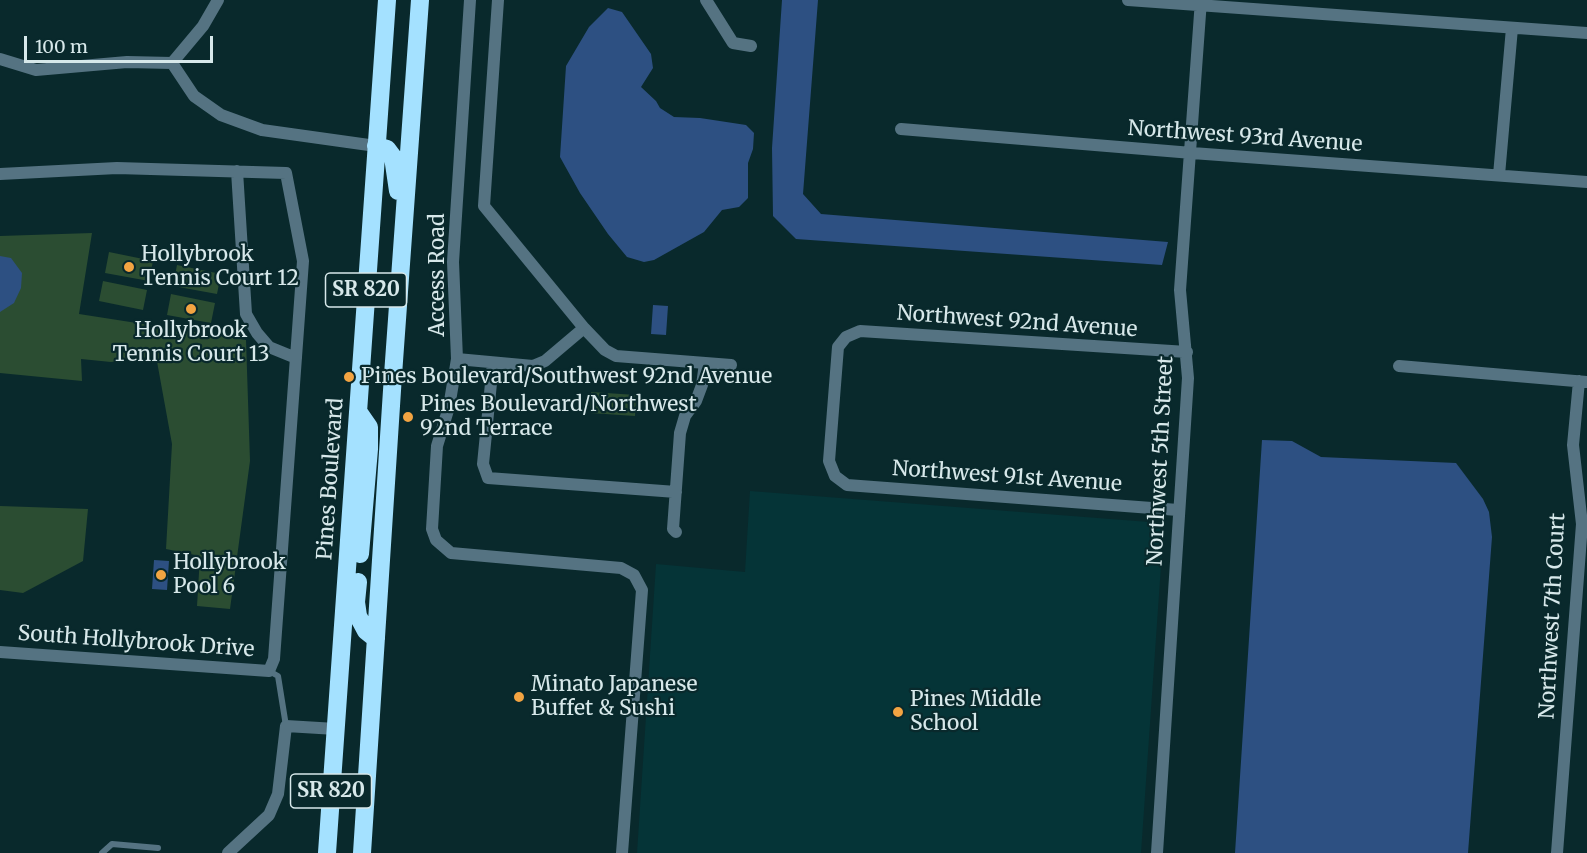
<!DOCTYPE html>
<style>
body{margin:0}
#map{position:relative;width:1587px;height:853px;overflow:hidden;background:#09292c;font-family:Merriweather,serif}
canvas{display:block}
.scale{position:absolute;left:24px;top:36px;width:189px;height:27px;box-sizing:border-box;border:3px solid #d7e8ea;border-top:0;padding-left:8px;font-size:18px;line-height:21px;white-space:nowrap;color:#d7e8ea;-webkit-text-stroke:4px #09292c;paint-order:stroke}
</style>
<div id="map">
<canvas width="1587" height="853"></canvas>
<div class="scale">100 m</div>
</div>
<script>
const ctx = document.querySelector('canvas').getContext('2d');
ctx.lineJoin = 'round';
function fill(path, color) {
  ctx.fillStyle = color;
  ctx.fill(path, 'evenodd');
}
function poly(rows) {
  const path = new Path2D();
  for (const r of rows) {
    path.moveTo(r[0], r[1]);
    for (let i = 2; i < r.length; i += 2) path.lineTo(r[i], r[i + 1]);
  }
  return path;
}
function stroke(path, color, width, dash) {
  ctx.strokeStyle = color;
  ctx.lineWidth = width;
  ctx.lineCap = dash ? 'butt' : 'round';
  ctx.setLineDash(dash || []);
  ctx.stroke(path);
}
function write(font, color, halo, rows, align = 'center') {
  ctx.font = font + ' Merriweather,serif';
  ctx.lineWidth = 4.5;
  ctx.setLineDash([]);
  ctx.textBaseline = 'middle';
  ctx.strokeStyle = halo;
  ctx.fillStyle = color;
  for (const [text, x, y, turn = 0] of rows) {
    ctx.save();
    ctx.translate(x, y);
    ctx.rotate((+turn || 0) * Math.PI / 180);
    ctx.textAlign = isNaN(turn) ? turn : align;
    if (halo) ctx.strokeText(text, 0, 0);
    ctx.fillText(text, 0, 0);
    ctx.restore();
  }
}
fill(poly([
 [750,491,1149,522,1159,526,1163,537,1141,853,637,853,656,564,745,572]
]), '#053437');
fill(poly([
 [92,233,79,314,246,340,250,461,230,609,197,606,200,556,166,549,172,444,156,356,111,362,81,359,82,381,0,373,0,236],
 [109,252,153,261,149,281,105,273],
 [177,265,221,274,217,294,173,286],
 [103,281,147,290,143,310,99,301],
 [171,294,215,303,211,323,167,315],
 [591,392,636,395,635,416,590,413],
 [0,506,88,509,83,561,23,593,0,590]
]), '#2b4d32');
fill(poly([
 [782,0,818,0,803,194,821,214,1168,242,1162,265,796,239,773,216,772,148],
 [608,8,622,12,651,54,653,68,641,87,656,101,660,108,674,117,700,118,746,125,754,133,753,149,748,163,748,198,739,207,722,210,704,232,654,260,644,262,627,257,608,234,580,193,560,157,566,66,589,27],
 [0,256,11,258,22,273,21,288,14,303,0,312],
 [653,305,668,306,666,335,651,334],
 [1262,440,1292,441,1321,457,1456,463,1483,499,1489,512,1492,537,1468,853,1235,853],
 [154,560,169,561,167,590,152,589]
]), '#2d5082');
stroke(poly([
 [269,671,278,676,286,726],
 [102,853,112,844,158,848]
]), '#557382', 6);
stroke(poly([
 [470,0,453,262,457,359,449,407,437,446,432,529,436,540,451,553,621,568,634,575,642,590,622,853],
 [498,0,484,206,584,328],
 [706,0,733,43,751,46],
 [1128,0,1587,33],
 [0,59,36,70,127,62,172,63,194,96,221,115,262,130,376,146],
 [172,63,203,26,218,0],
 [901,129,1192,153,1587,182],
 [237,171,246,314,257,333,269,347,296,358],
 [0,174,117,168,286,173,303,261,274,659,269,671,0,652],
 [1499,175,1512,28],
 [457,359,533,366,545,361,584,328,605,350,616,356,731,365],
 [493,363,483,464,488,478,676,492],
 [1399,366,1587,382],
 [1178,510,847,485,835,476,829,461,838,347,846,337,860,331,1187,352],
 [676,532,673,529,680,433,685,416,696,401,702,385,705,363],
 [228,853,269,815,278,794,286,726,336,729],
 [1157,853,1188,378,1180,290,1201,0],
 [1557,853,1582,524,1573,445,1579,381]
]), '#557382', 12);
stroke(poly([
 [376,146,387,149,393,157,398,191],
 [360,414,369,427,369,449,360,554],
 [358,582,356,602,358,616,366,631,376,639],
 [327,853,387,0],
 [362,853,393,375,420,0]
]), '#a4e1ff', 18);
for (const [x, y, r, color] of [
 [129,267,6,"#f3a442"],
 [191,309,6,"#f3a442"],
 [349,377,6,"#f3a442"],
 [408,417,6,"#f3a442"],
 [161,575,6,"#f3a442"],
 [519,697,6,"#f3a442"],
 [898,712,6,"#f3a442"]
]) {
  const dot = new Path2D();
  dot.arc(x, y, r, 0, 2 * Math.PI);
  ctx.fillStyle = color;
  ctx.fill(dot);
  stroke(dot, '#09292c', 2);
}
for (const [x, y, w] of [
 [366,290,81],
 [331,791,81]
]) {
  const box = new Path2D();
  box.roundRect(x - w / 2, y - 17, w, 34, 4.5);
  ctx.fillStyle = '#09292c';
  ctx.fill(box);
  stroke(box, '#d7e8ea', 1.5);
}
write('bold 20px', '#d7e8ea', null, [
 ["SR 820",366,290],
 ["SR 820",331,791]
]);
write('21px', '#d7e8ea', '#09292c', [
 ["Northwest 93rd Avenue",1245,137,4],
 ["Access Road",438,275,-90],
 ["Northwest 92nd Avenue",1017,322,4],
 ["Northwest 5th Street",1161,461,-87],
 ["Northwest 91st Avenue",1007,477,4],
 ["Pines Boulevard",331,479,-86],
 ["Northwest 7th Court",1553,616,-87],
 ["South Hollybrook Drive",136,642,4]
]);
write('21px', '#d7e8ea', '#09292c', [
 ["Hollybrook",141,255],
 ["Tennis Court 12",141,279],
 ["Hollybrook",191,331,"center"],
 ["Tennis Court 13",191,355,"center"],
 ["Pines Boulevard/Southwest 92nd Avenue",361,377],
 ["Pines Boulevard/Northwest",420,405],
 ["92nd Terrace",420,429],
 ["Hollybrook",173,563],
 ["Pool 6",173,587],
 ["Minato Japanese",531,685],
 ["Buffet & Sushi",531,709],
 ["Pines Middle",910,700],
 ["School",910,724]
], 'left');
</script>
